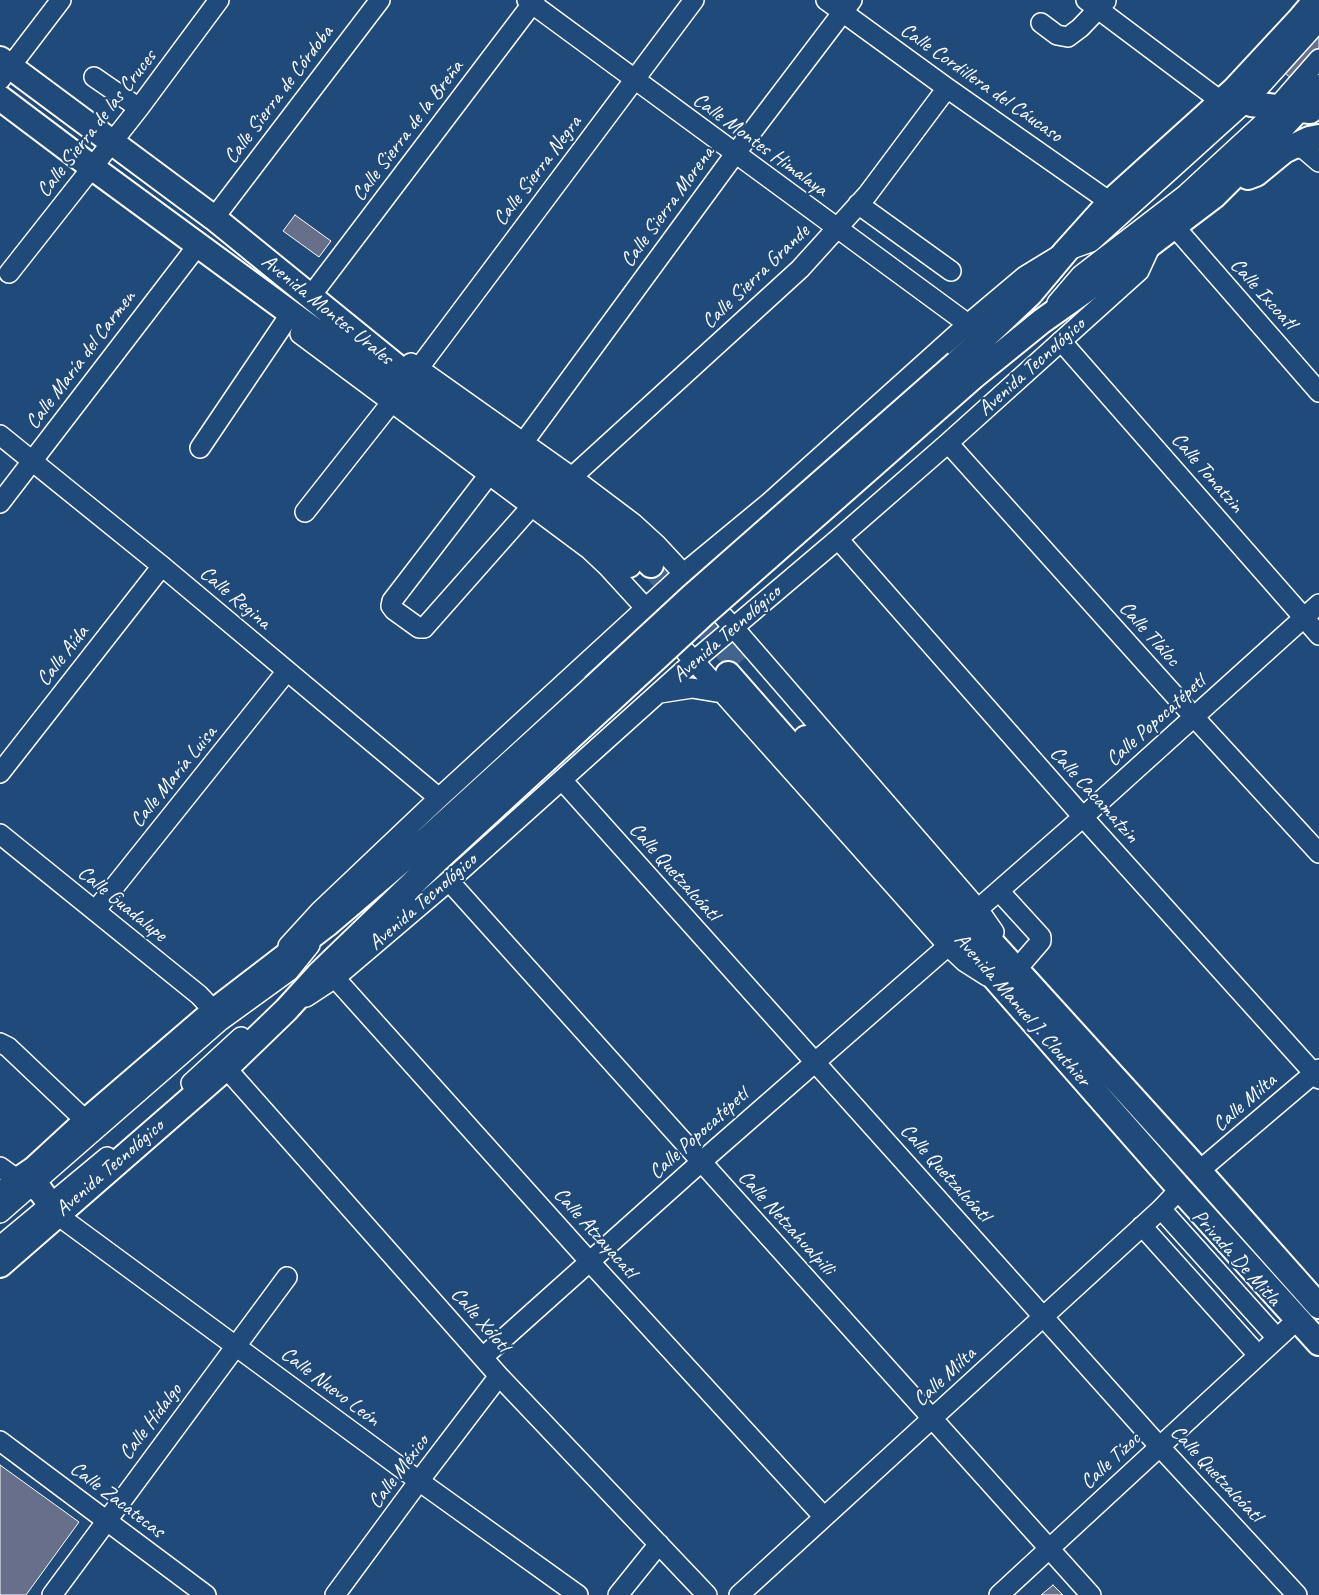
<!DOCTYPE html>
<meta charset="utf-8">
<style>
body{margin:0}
canvas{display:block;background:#1f4a7a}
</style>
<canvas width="1319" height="1595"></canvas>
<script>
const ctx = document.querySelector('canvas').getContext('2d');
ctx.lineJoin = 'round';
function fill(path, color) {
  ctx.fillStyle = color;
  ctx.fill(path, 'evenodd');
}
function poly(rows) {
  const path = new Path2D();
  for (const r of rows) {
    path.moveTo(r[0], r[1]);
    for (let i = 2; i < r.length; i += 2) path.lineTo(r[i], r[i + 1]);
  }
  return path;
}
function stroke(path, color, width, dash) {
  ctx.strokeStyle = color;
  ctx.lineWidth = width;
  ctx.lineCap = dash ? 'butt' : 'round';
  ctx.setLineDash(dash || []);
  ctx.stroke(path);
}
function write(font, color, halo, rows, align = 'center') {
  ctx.font = font + ' Caveat,sans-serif';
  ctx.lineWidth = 4.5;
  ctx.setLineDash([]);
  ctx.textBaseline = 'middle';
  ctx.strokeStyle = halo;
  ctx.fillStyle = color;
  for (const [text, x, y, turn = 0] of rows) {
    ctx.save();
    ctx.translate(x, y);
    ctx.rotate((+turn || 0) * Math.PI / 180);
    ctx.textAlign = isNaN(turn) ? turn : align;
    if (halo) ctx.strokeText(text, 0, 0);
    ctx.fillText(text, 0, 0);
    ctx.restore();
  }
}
const building = poly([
 [1319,31,1319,50,1293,80,1284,72,1319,31],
 [295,215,331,241,319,257,283,231,295,215],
 [0,1465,79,1522,26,1595,0,1595,0,1465],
 [1053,1585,1063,1595,1041,1595,1053,1585]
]);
fill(building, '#676f8b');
stroke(building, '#fff', 1);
stroke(poly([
 [651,565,740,666]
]), '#41658e', 24, [24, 12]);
const minor = poly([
 [527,0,968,324],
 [826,0,947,88,1110,202],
 [1086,0,1222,102],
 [1041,23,1057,35,1068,37,1080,28,1106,1],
 [94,77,139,108],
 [0,80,61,0],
 [1295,146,1305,150,1319,162],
 [858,204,951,271],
 [214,218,380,0],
 [1174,226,1319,392],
 [9,273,139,108,219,0],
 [316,289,535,0],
 [1057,303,1081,275,1185,195,1262,124,1319,59],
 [300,334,590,550,608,567,694,661,948,946,965,962,987,976],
 [1061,341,1319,635],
 [411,363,572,477,633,523,656,544,734,628,978,909,994,932],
 [418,369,694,0],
 [0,435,162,566,439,798],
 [523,443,735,154,852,0],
 [948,443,1194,717,1319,853],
 [200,448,285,322],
 [488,476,392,601,391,606,394,610,419,628,424,628,531,507],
 [572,477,800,269,867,195,947,88],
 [0,503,198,245],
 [305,512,391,403],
 [838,539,1083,817,1319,1079],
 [660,693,692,688,722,693],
 [0,773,162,566],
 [562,780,1160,1447,1297,1595],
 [0,834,199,995,214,1011],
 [449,881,1091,1595],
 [999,891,1041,937,1041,941,1016,970],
 [978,909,1083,817,1319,604],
 [95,911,287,671],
 [288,946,320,911,439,798,684,573,770,502,968,324,1025,276,1066,251,1091,242,1247,101,1319,21],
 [335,978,590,1262,824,1517],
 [306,997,335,978,449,881,694,661,838,539,948,443,1139,271,1152,243],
 [0,1043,8,1047,86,1121],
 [226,1068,499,1376,707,1595],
 [191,1083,241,1037],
 [0,1167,18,1180],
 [1199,1171,1319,1069],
 [1161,1209,1277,1338],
 [0,1213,220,1021,289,971,310,945],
 [57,1214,67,1222,419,1481,578,1595],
 [1142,1226,1258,1355],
 [0,1246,107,1157],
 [483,1357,701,1162,948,946],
 [0,1441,206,1595],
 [52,1595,287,1277],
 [335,1595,419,1481,499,1376],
 [618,1595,659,1544],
 [739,1595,1161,1209,1180,1189],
 [999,1595,1298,1319]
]);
const major = poly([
 [0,59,214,218,406,374,611,527,651,565],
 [1234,90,1251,104,1310,111],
 [0,98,93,168,581,526,629,565],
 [1248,177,1256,174,1284,151,1309,139,1319,137],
 [957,363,1030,294,1066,251,1110,202,1234,90,1299,20,1316,0],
 [973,377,1042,321,1152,243,1214,196,1273,137,1319,87],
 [728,674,1180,1189,1319,1343],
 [806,738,1199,1171,1319,1306],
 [18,1180,40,1190,57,1214],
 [0,1196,18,1180,34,1169,86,1121,214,1011,326,925,427,839,594,687],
 [0,1265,226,1068,286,1010,318,975,436,861,610,701]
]);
stroke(minor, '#fff', 22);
stroke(major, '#fff', 28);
stroke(minor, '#1f4a7a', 19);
stroke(major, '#1f4a7a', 24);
const majorBridge = poly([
 [594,687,691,597,957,363],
 [610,701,705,613,973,377]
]);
stroke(majorBridge, '#fff', 28, []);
stroke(majorBridge, '#1f4a7a', 24);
write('21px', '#fff', '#1f4a7a', [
 ["Calle Cordillera del Cáucaso",981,83,35],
 ["Calle Sierra de Córdoba",279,95,-53],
 ["Calle Sierra de las Cruces",97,124,-52],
 ["Calle Sierra de la Breña",408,131,-53],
 ["Calle Montes Himalaya",760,145,36],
 ["Calle Sierra Negra",538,171,-53],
 ["Calle Sierra Morena",668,207,-54],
 ["Calle Sierra Grande",756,277,-44],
 ["Calle Ixcoatl",1263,294,48],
 ["Avenida Montes Urales",327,310,39],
 ["Calle María del Carmen",81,360,-53],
 ["Avenida Tecnológico",1032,367,-42],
 ["Calle Tonatzin",1207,473,49],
 ["Calle Regina",235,598,40],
 ["Avenida Tecnológico",727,634,-41],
 ["Calle Tláloc",1149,634,48],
 ["Calle Aída",63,656,-52],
 ["Calle Popocatépetl",1156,721,-42],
 ["Calle María Luisa",174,777,-51],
 ["Calle Cacamatzin",1094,795,48],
 ["Calle Quetzalcóatl",674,872,48],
 ["Avenida Tecnológico",423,902,-41],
 ["Calle Guadalupe",122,904,39],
 ["Avenida Manuel J. Clouthier",1022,1010,49],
 ["Calle Milta",1245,1103,-41],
 ["Calle Popocatépetl",699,1134,-42],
 ["Avenida Tecnológico",110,1168,-41],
 ["Calle Quetzalcóatl",945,1173,48],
 ["Calle Netzahualpilli",786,1223,48],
 ["Calle Atzayacatl",595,1233,48],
 ["Privada De Mitla",1236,1258,48],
 ["Calle Xólotl",480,1320,49],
 ["Calle Milta",945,1377,-43],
 ["Calle Nuevo León",330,1387,37],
 ["Calle Hidalgo",151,1422,-53],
 ["Calle Tízoc",1111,1461,-43],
 ["Calle México",399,1472,-53],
 ["Calle Quetzalcóatl",1216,1474,47],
 ["Calle Zacatecas",117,1500,37]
]);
</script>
